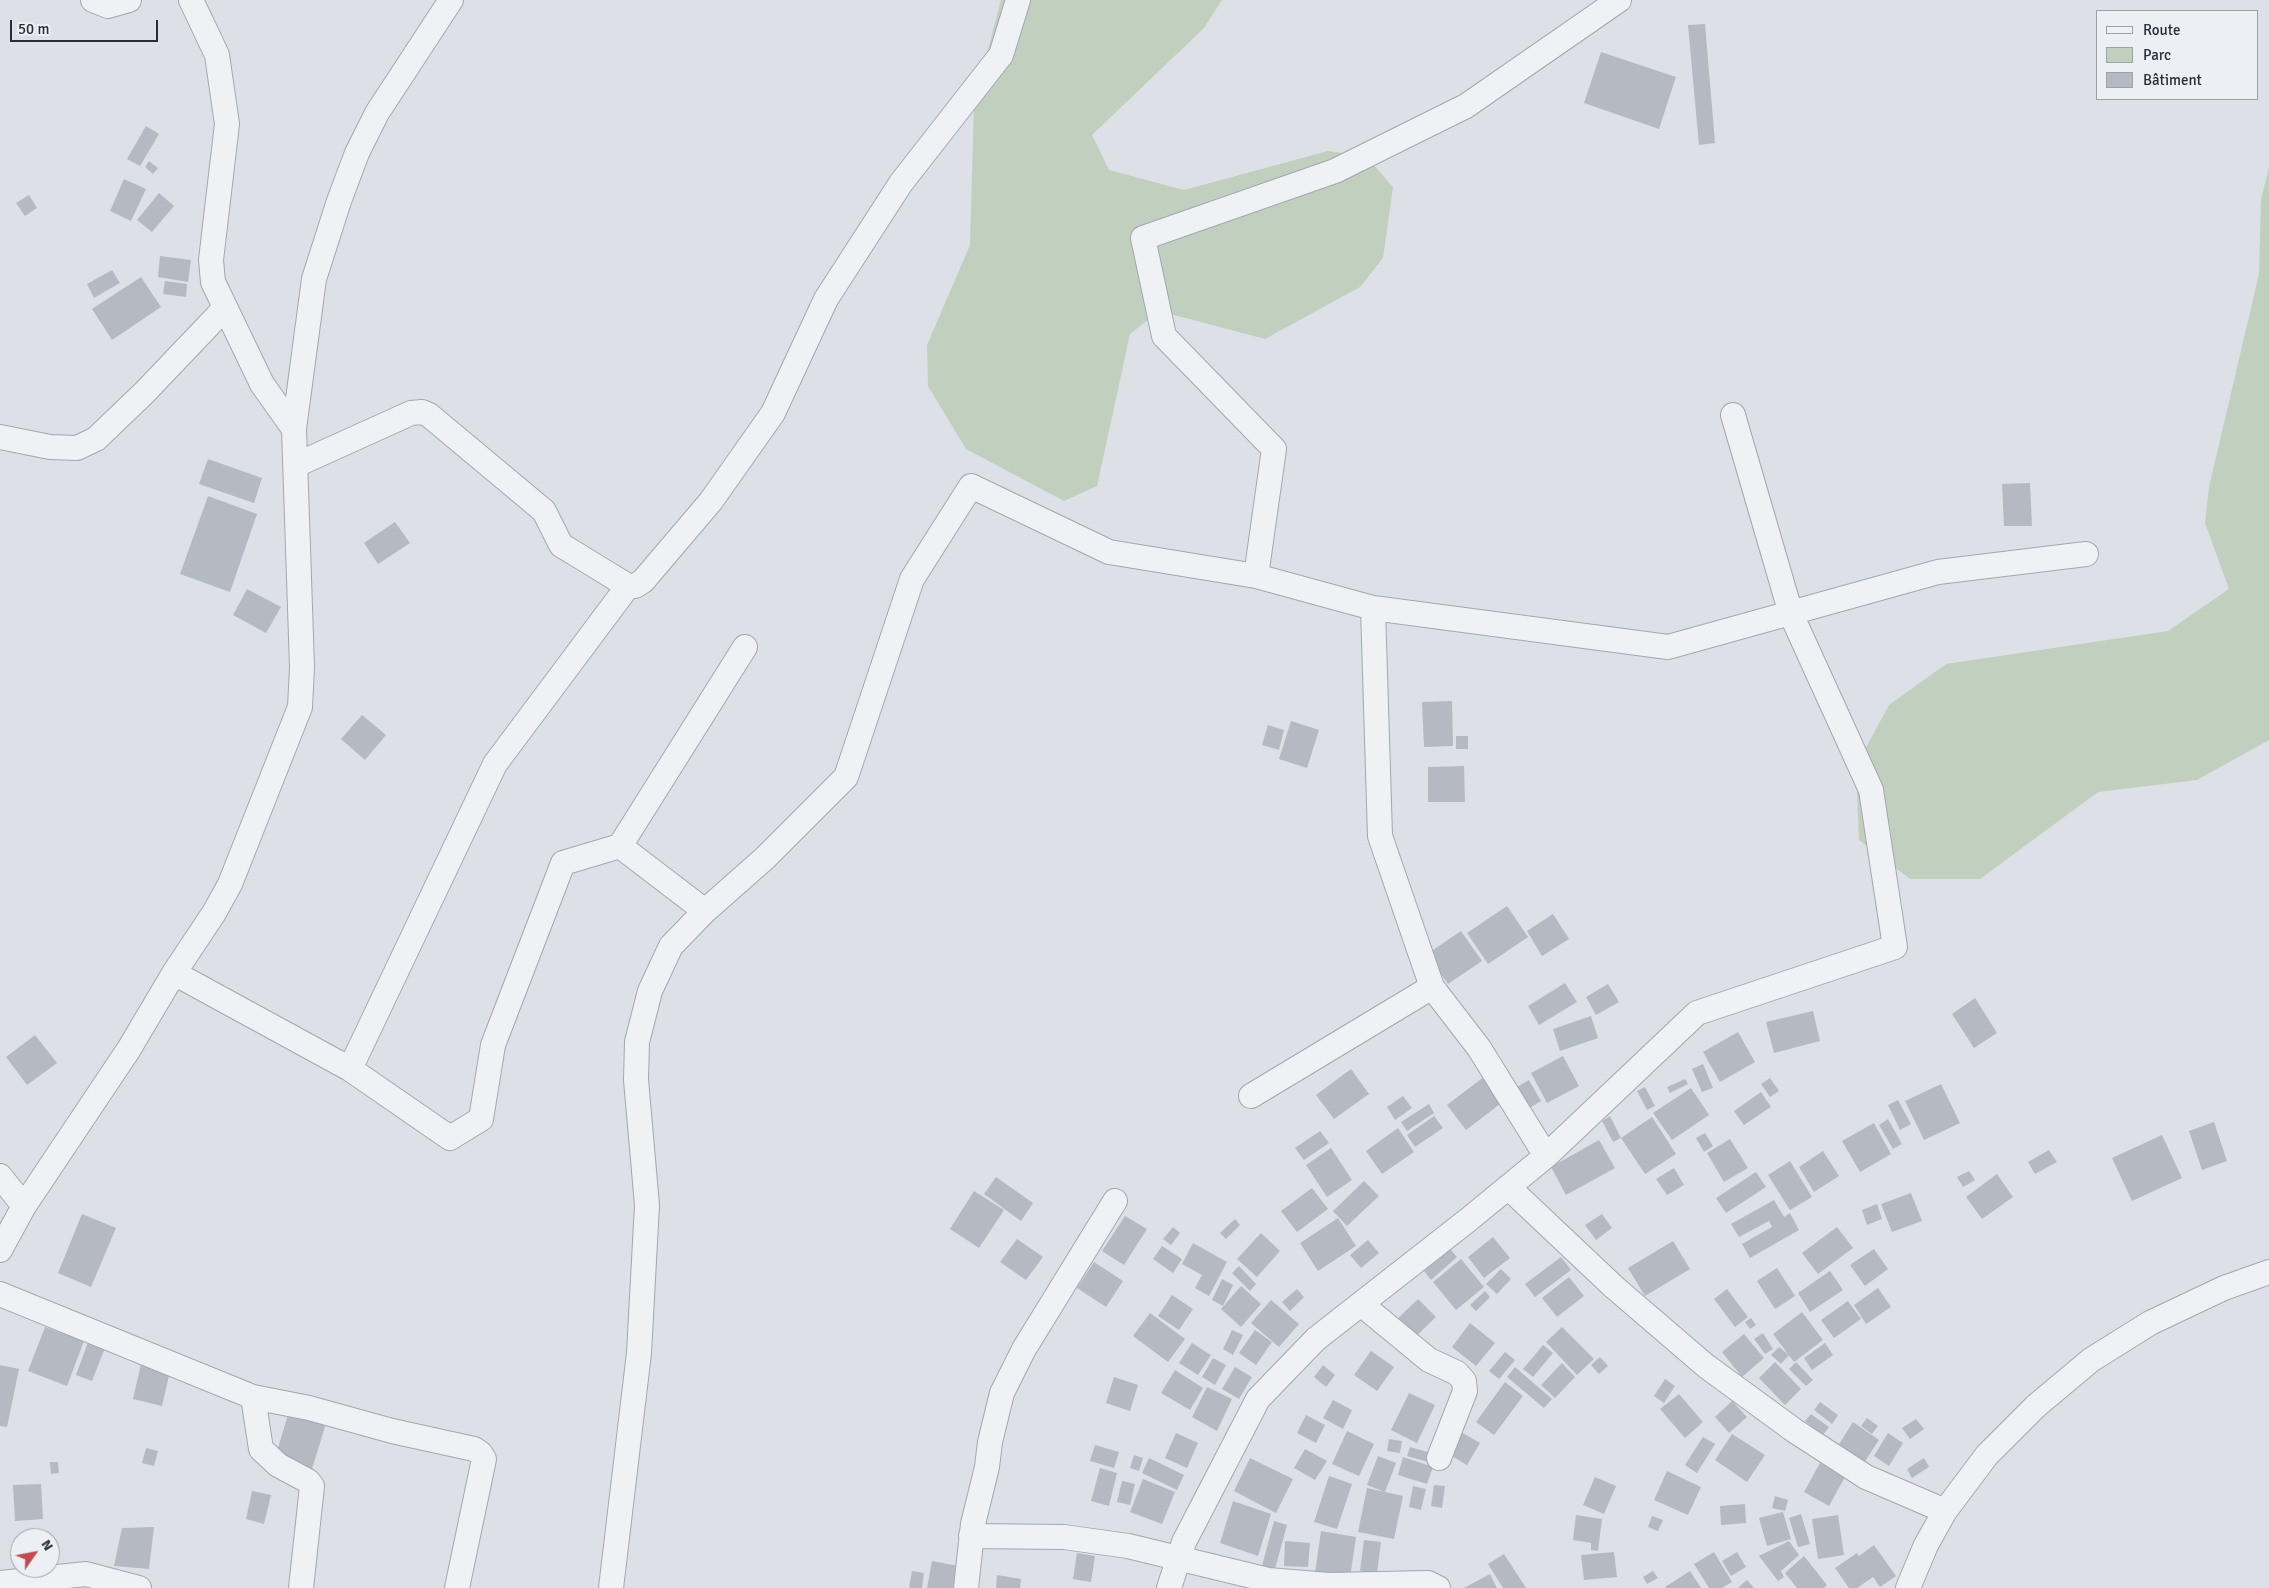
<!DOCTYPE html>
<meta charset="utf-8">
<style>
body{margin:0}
#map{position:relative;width:2269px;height:1588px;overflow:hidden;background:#dde0e6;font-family:Signika,sans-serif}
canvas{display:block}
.legend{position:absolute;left:2096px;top:10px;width:162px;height:90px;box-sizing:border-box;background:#eceff4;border:1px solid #9ea1aa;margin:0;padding:6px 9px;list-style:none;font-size:15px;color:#282d3b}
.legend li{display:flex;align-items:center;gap:10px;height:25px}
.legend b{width:25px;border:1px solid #9ea1aa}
.north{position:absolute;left:10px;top:1528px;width:50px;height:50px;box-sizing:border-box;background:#eceff4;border:1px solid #9ea1aa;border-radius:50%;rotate:57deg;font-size:14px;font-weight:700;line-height:20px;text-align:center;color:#282d3b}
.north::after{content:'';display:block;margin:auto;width:18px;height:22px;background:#c24b51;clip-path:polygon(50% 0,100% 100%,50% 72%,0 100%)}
.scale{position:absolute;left:10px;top:20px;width:148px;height:22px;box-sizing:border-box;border:2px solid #282d3b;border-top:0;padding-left:6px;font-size:15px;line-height:18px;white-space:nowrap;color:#282d3b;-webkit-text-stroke:4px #eceff4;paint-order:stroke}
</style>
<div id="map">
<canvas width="2269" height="1588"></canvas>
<ul class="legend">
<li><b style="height:6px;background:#f0f1f5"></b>Route</li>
<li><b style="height:14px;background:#c1cfbf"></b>Parc</li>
<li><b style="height:14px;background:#b5b9c2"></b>Bâtiment</li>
</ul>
<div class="north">N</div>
<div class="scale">50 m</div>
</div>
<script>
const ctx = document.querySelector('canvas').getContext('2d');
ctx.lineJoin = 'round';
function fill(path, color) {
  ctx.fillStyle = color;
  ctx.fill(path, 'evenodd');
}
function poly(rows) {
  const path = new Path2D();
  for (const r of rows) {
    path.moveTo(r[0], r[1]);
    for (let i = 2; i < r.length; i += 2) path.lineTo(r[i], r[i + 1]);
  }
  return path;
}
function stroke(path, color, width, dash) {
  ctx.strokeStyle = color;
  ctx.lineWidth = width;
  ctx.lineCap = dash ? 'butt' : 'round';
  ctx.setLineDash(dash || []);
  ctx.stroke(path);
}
fill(poly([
 [1001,0,1222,0,1204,28,1092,135,1109,170,1184,190,1328,151,1366,156,1393,187,1383,258,1360,287,1265,339,1159,311,1130,334,1097,486,1064,501,966,449,928,386,927,345,970,245,974,103],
 [2269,168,2269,740,2197,780,2098,792,1980,879,1910,879,1859,840,1856,766,1889,705,1946,664,2168,631,2229,589,2205,523,2209,487,2259,274,2261,199]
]), '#c1cfbf');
fill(poly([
 [1705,24,1715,143,1699,145,1688,25],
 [1601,52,1676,77,1659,129,1584,103],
 [146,126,159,134,140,166,127,159],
 [149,161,158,168,153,174,145,167],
 [124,179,146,189,131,221,110,211],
 [159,193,174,206,152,232,137,220],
 [29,195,37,208,25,216,16,203],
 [160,256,191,260,188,282,158,277],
 [112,270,120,283,94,298,87,284],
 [141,277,161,307,112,340,92,309],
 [165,281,187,284,186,297,163,294],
 [208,459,262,478,254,503,199,484],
 [2030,483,2032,526,2004,526,2002,484],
 [208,496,257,514,230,592,180,574],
 [395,522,410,543,378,564,364,543],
 [247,589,281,607,266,633,233,615],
 [1452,701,1453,746,1424,747,1422,702],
 [362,715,386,735,365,760,341,739],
 [1291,721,1319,730,1307,768,1279,759],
 [1268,725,1284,730,1279,750,1262,745],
 [1456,736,1468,736,1468,749,1456,749],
 [1464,766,1465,802,1428,802,1428,767],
 [1507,906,1528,937,1488,964,1467,933],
 [1553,914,1569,939,1542,956,1527,931],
 [1461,931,1482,961,1448,984,1427,954],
 [1565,983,1577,1002,1539,1025,1528,1006],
 [1608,984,1619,1002,1596,1015,1586,997],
 [1975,998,1997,1033,1974,1048,1952,1014],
 [1813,1011,1820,1041,1774,1053,1766,1022],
 [1591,1016,1598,1038,1560,1051,1553,1029],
 [1738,1032,1755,1062,1720,1082,1703,1052],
 [35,1035,57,1063,27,1085,6,1057],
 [1563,1056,1579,1086,1547,1103,1531,1073],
 [1703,1064,1713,1088,1702,1092,1692,1069],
 [1351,1069,1369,1094,1334,1119,1316,1095],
 [1485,1076,1504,1101,1466,1130,1447,1105],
 [1770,1078,1779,1091,1770,1097,1761,1084],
 [1685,1079,1688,1084,1670,1093,1667,1087],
 [1529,1080,1541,1101,1528,1109,1517,1087],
 [1941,1084,1960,1123,1924,1140,1905,1101],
 [1645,1087,1655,1106,1647,1110,1637,1091],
 [1691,1088,1709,1115,1672,1140,1653,1113],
 [1761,1092,1771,1107,1744,1125,1734,1111],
 [1403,1096,1412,1108,1395,1120,1387,1107],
 [1898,1100,1911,1124,1900,1130,1888,1105],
 [1429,1104,1434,1113,1407,1131,1401,1122],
 [1434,1116,1443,1128,1415,1147,1407,1135],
 [1610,1116,1621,1138,1613,1142,1602,1121],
 [1652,1117,1676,1154,1645,1174,1621,1138],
 [1888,1119,1902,1144,1893,1149,1879,1125],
 [2214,1122,2227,1161,2202,1170,2189,1131],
 [1874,1123,1891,1154,1860,1172,1842,1141],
 [1398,1128,1414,1152,1382,1174,1366,1151],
 [1320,1131,1329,1143,1304,1160,1295,1148],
 [1705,1133,1713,1146,1704,1152,1696,1138],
 [2162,1135,2182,1178,2132,1201,2112,1158],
 [1730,1139,1748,1168,1724,1182,1707,1153],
 [1599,1140,1615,1168,1566,1195,1551,1167],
 [1331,1148,1352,1180,1327,1197,1306,1165],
 [2049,1150,2057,1162,2035,1174,2028,1162],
 [1823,1151,1839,1176,1814,1192,1799,1167],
 [1790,1161,1812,1197,1790,1210,1768,1175],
 [1674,1168,1684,1185,1667,1195,1656,1179],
 [1969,1171,1975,1180,1963,1187,1957,1177],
 [1756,1172,1766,1187,1726,1213,1716,1198],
 [1997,1174,2013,1197,1982,1219,1966,1197],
 [996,1177,1033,1203,1021,1221,984,1194],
 [1364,1181,1379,1196,1347,1226,1333,1211],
 [1312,1188,1328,1209,1297,1232,1281,1211],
 [974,1191,1004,1210,979,1248,950,1229],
 [1911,1193,1922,1221,1892,1232,1881,1204],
 [1774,1200,1784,1217,1790,1213,1799,1230,1750,1258,1742,1244,1772,1227,1769,1221,1739,1237,1731,1224],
 [1877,1204,1882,1219,1867,1225,1862,1210],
 [82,1214,116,1228,91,1287,58,1273],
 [1602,1214,1612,1228,1596,1240,1585,1225],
 [1125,1216,1147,1229,1124,1265,1102,1251],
 [1338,1218,1356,1246,1318,1271,1300,1243],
 [1235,1219,1240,1225,1226,1239,1220,1233],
 [1173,1227,1180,1233,1171,1245,1163,1239],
 [1837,1227,1853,1248,1818,1274,1802,1253],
 [1261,1233,1280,1251,1257,1277,1237,1259],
 [1493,1237,1510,1258,1484,1278,1468,1257],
 [1017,1239,1043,1257,1026,1280,1000,1262],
 [1368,1240,1379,1253,1361,1268,1350,1255],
 [1673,1241,1690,1269,1645,1296,1628,1268],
 [1193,1243,1227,1262,1209,1296,1195,1288,1202,1275,1182,1264],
 [1162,1246,1182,1259,1173,1273,1153,1259],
 [1450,1249,1457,1257,1431,1280,1424,1271],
 [1874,1249,1888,1269,1865,1286,1850,1265],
 [1561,1257,1571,1270,1535,1297,1525,1284],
 [1461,1259,1484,1287,1456,1310,1433,1282],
 [1094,1262,1123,1281,1106,1307,1077,1288],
 [1239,1266,1256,1284,1250,1291,1232,1273],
 [1777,1268,1795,1296,1775,1309,1757,1281],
 [1501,1269,1511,1279,1497,1294,1486,1284],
 [1830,1271,1843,1290,1810,1312,1798,1293],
 [1569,1277,1584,1296,1557,1317,1542,1298],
 [1222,1279,1233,1285,1223,1306,1212,1300],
 [1241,1286,1261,1304,1241,1327,1221,1309],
 [1878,1288,1891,1307,1866,1324,1854,1305],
 [1297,1289,1304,1297,1290,1311,1282,1302],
 [1727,1289,1748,1317,1735,1327,1714,1299],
 [1485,1291,1490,1297,1476,1311,1470,1305],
 [1172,1295,1193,1309,1179,1330,1158,1316],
 [1418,1299,1436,1317,1411,1341,1394,1322],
 [1271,1300,1299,1324,1279,1347,1251,1323],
 [1848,1301,1861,1319,1834,1338,1821,1320],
 [1802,1312,1823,1340,1794,1362,1773,1334],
 [1150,1313,1185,1339,1168,1362,1133,1336],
 [1751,1318,1756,1325,1750,1329,1745,1322],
 [1470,1323,1495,1343,1476,1366,1452,1347],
 [45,1327,84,1341,67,1386,28,1371],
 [1562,1327,1594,1359,1577,1375,1546,1342],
 [1232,1330,1243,1335,1233,1355,1223,1349],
 [1255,1330,1272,1342,1256,1365,1239,1353],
 [1763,1333,1773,1349,1765,1354,1754,1339],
 [1744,1334,1764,1358,1742,1377,1722,1352],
 [88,1342,105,1348,92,1381,76,1375],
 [1192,1343,1211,1355,1198,1375,1179,1363],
 [1825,1343,1833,1355,1812,1370,1804,1358],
 [1543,1345,1553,1353,1533,1377,1523,1369],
 [1779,1347,1789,1355,1781,1364,1771,1355],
 [1371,1351,1394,1367,1377,1391,1354,1375],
 [1505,1352,1515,1360,1499,1379,1489,1371],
 [1600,1357,1608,1366,1599,1374,1591,1365],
 [1213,1358,1226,1365,1215,1385,1202,1377],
 [1775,1362,1801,1389,1785,1405,1759,1378],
 [1796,1362,1813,1380,1806,1386,1789,1369],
 [1562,1363,1575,1377,1555,1398,1541,1385],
 [141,1364,170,1371,162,1406,133,1399],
 [0,1365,19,1369,7,1427,0,1426],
 [1323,1365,1335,1375,1326,1387,1314,1377],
 [1235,1367,1252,1377,1239,1399,1222,1389],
 [1515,1367,1552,1399,1544,1408,1507,1377],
 [1175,1370,1203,1388,1190,1410,1161,1393],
 [1114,1377,1138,1385,1130,1411,1106,1403],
 [1665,1379,1675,1386,1664,1403,1654,1396],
 [1505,1382,1523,1396,1494,1435,1476,1422],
 [1207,1387,1232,1399,1217,1431,1192,1417],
 [1409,1393,1435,1405,1417,1443,1391,1430],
 [1679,1394,1703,1422,1685,1438,1660,1409],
 [1333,1400,1352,1410,1343,1429,1323,1418],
 [1732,1401,1747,1417,1729,1433,1715,1417],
 [1820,1402,1838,1415,1832,1424,1814,1410],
 [290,1408,327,1420,312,1469,275,1458],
 [1811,1414,1829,1427,1823,1435,1805,1421],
 [1306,1415,1325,1425,1316,1443,1297,1433],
 [1867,1418,1878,1426,1872,1434,1861,1426],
 [1916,1419,1924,1429,1910,1439,1902,1428],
 [1853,1422,1879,1440,1862,1466,1836,1449],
 [1347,1431,1374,1444,1359,1476,1332,1464],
 [1176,1433,1198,1443,1187,1468,1165,1458],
 [1463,1433,1480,1443,1467,1465,1450,1455],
 [1888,1433,1903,1443,1889,1466,1874,1456],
 [1732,1434,1765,1455,1747,1482,1715,1460],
 [1703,1437,1715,1444,1697,1473,1685,1465],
 [1389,1439,1402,1441,1400,1453,1387,1451],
 [1095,1445,1119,1452,1114,1468,1090,1461],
 [1410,1447,1431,1453,1428,1462,1407,1456],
 [146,1448,158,1451,154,1466,142,1463],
 [1305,1449,1327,1461,1315,1480,1294,1468],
 [1134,1455,1143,1458,1139,1471,1130,1468],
 [1378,1456,1396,1463,1385,1492,1367,1485],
 [1403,1457,1433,1467,1427,1484,1398,1475],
 [1149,1458,1184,1475,1177,1490,1142,1473],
 [1250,1458,1293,1479,1276,1513,1234,1491],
 [1924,1458,1929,1467,1912,1478,1907,1469],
 [50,1462,58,1462,59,1473,51,1474],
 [1820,1463,1845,1477,1829,1506,1804,1492],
 [1100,1468,1117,1473,1109,1506,1091,1501],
 [1667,1471,1701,1487,1688,1515,1654,1500],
 [1329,1476,1352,1484,1337,1529,1314,1522],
 [1595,1477,1616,1486,1604,1514,1583,1505],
 [1143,1479,1175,1492,1162,1524,1130,1512],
 [1122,1481,1135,1484,1130,1505,1117,1502],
 [41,1484,43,1519,15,1521,13,1485],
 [1434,1485,1445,1486,1442,1508,1431,1506],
 [1413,1486,1426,1489,1421,1510,1409,1507],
 [1367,1488,1403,1496,1394,1539,1358,1532],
 [252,1491,271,1495,264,1524,246,1519],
 [1775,1496,1788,1500,1785,1511,1772,1508],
 [1233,1501,1271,1514,1258,1556,1220,1543],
 [1745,1504,1746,1523,1721,1525,1720,1506],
 [1783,1512,1791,1539,1767,1546,1759,1518],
 [1801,1514,1810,1544,1798,1547,1789,1518],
 [1576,1515,1602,1519,1598,1551,1591,1550,1591,1543,1573,1540],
 [1838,1515,1844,1555,1818,1559,1812,1519],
 [1652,1516,1663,1520,1658,1531,1648,1527],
 [1274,1521,1287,1525,1275,1569,1262,1566],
 [154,1527,149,1569,114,1566,122,1528],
 [1321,1531,1356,1537,1350,1578,1315,1573],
 [1364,1540,1381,1542,1377,1573,1360,1571],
 [1285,1541,1310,1543,1308,1567,1284,1566],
 [1789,1541,1799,1555,1781,1571,1784,1577,1778,1581,1759,1556],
 [1874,1545,1896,1576,1880,1587,1873,1577,1857,1588,1849,1588,1835,1568,1857,1553,1859,1556],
 [1614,1552,1617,1577,1584,1580,1581,1555],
 [1714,1552,1732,1582,1722,1588,1709,1588,1694,1564],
 [1737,1552,1746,1567,1731,1576,1722,1561],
 [1077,1553,1095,1556,1091,1582,1073,1579],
 [1504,1554,1526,1588,1503,1588,1488,1564],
 [1804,1556,1827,1585,1824,1588,1797,1588,1785,1573],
 [932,1561,963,1567,959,1588,927,1588],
 [912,1571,924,1573,922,1588,909,1588],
 [1653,1571,1658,1578,1647,1584,1643,1577],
 [1690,1571,1701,1588,1666,1588,1665,1587],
 [1490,1574,1497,1588,1464,1588],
 [997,1575,1021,1579,1020,1588,996,1588],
 [1747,1580,1754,1588,1738,1588]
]), '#b5b9c2');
const minor = poly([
 [93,0,108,6,129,0],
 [191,0,217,55,227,124,211,260,213,282,262,384,294,429],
 [1619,0,1466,106,1335,171,1143,238,1164,336,1274,449,1256,576,1373,608,1668,647,1938,572,2086,554],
 [0,437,50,447,77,448,96,439,145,392,225,308],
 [296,465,411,413,422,412,429,415,544,511,561,545,628,586,635,586,643,581,711,501,773,413,826,299,901,183,1001,55,1018,0],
 [1373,608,1380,836,1432,987],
 [620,846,745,647],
 [174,973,350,1069,495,764,628,586],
 [350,1069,450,1138,481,1119,493,1045,563,863,620,846,705,911],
 [1251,1096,1432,987,1479,1048,1546,1156],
 [0,1176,24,1206],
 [1508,1187,1614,1287,1706,1366,1795,1431,1866,1477,1945,1511],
 [0,1250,24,1206,129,1049,174,973,214,913,230,884,300,707,302,667,294,429,314,279,339,201,357,153,377,113,451,0],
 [0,1294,253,1397,309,1408,392,1431,474,1449,480,1453,484,1459,457,1588],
 [1361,1304,1429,1360,1457,1373,1464,1381,1465,1391,1439,1458],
 [253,1397,261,1449,278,1465,308,1481,312,1486,301,1588],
 [971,1536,1064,1537,1128,1546,1268,1580,1329,1585,1428,1583,1438,1588],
 [0,1583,86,1574,139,1588],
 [611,1588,639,1353,647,1205,636,1080,637,1042,650,991,671,946,705,911,765,858,846,777,912,579,971,486,1109,552,1256,576],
 [966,1588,973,1524,987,1467,990,1442,1002,1393,1024,1349,1115,1201],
 [1169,1588,1184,1542,1258,1399,1316,1339,1468,1220,1546,1156,1697,1013,1895,947,1871,790,1791,614,1733,415],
 [1908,1588,1926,1545,1945,1511,1987,1455,2036,1406,2091,1360,2150,1323,2224,1288,2269,1272]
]);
stroke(minor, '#a3a7af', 26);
stroke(minor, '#f0f1f5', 24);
</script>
